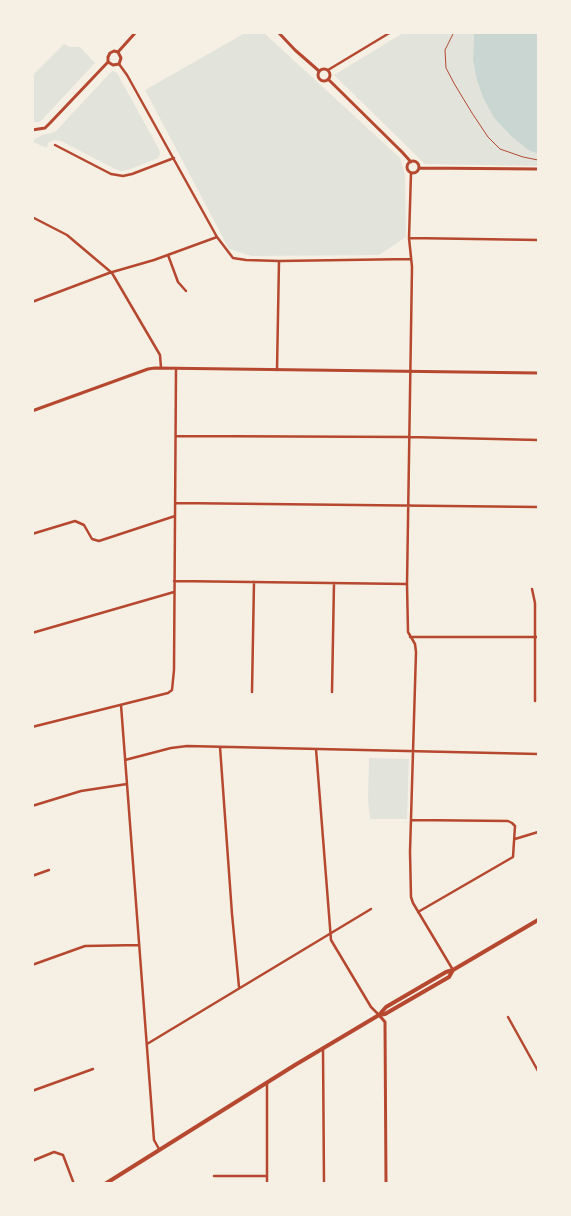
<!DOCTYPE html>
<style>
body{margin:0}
#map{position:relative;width:571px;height:1216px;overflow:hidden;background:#f6efe4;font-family:"Exo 2",sans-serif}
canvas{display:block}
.frame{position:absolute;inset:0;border:34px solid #f6efe4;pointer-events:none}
</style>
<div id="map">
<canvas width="571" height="1216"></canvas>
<div class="frame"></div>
</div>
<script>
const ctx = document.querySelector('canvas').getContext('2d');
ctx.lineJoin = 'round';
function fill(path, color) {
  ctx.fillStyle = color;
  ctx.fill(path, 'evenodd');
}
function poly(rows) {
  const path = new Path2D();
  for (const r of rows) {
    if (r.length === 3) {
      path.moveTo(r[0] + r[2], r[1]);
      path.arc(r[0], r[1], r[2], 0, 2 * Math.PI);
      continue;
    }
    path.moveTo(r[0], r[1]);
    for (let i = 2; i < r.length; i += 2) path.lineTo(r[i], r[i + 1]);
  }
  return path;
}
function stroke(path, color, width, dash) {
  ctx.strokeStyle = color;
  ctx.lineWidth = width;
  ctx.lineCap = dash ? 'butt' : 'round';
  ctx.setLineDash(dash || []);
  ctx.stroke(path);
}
fill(poly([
 [245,33,264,33,400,158,405,174,406,237,379,255,252,256,229,249,145,90],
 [403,33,474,33,473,60,494,118,511,136,528,150,538,154,538,166,425,164,334,75],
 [64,44,70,47,80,47,95,63,40,122,33,122,33,75],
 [113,71,117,73,159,149,160,154,158,158,128,170,121,171,115,169,61,141,54,140,48,143,47,148,33,142,33,140,42,135,55,132,110,73],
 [369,758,409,759,407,819,370,819,368,800]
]), '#e2e4dc');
fill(poly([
 [474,33,538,33,538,154,528,150,511,136,494,118,483,97,477,80,473,60]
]), '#c9d6d2');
stroke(poly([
 [454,32,445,50,446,68,455,85,472,113,488,137,500,149,523,157,538,160]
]), '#b5482f', 1);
stroke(poly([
 [119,64,127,75,217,237,233,258,246,260,279,261,411,259],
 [328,70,391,32],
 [55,145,111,174,123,176,132,174,174,158],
 [411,173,409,238,412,267,407,584,408,632,415,644,416,652,410,852,411,897,413,903,453,970],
 [32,217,67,235,112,273,160,355,161,368],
 [410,238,538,240],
 [168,255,178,282,186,291],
 [32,302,109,273,154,260,217,237],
 [277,370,279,261],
 [176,436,410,437,538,440],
 [175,503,538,507],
 [32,534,75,521,84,525,92,539,99,541,175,516],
 [174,581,407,584],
 [532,589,535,603,535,701],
 [32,633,174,592],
 [410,637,538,637],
 [252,692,254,582],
 [332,692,334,583],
 [121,705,154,1140,159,1149],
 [32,727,168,693,172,690,174,670,176,368],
 [220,747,232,914,239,987],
 [316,749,331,940,371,1007,379,1015],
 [125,760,171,748,187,746,538,754],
 [32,806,81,791,127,784],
 [412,820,508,821,512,823,515,826,513,857,418,912],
 [515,839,538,832],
 [32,876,49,870],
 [32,965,85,946,139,945],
 [508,1017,538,1071],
 [147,1044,371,909],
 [323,1049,324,1184],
 [267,1083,267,1184],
 [32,1091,93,1069],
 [32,1161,54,1152,63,1155,74,1184],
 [214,1176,267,1176]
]), '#b5482f', 2.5);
stroke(poly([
 [278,32,295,50,319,71],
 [118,52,136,32],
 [108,62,113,65,119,64,121,58,118,52],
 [108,62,108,57,110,53,114,51,118,52],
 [324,75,6],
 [328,79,402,152,411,162],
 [32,130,45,128,50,123,108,62],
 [413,167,6],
 [419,168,538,169],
 [379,1015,385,1022,386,1184]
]), '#b5482f', 3);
stroke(poly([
 [32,411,148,369,155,368,538,373]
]), '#b5482f', 3);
stroke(poly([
 [379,1015,386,1007,446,972,453,970,538,920],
 [105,1184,295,1065,379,1015,385,1014,449,977,453,970]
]), '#b5482f', 4);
</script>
